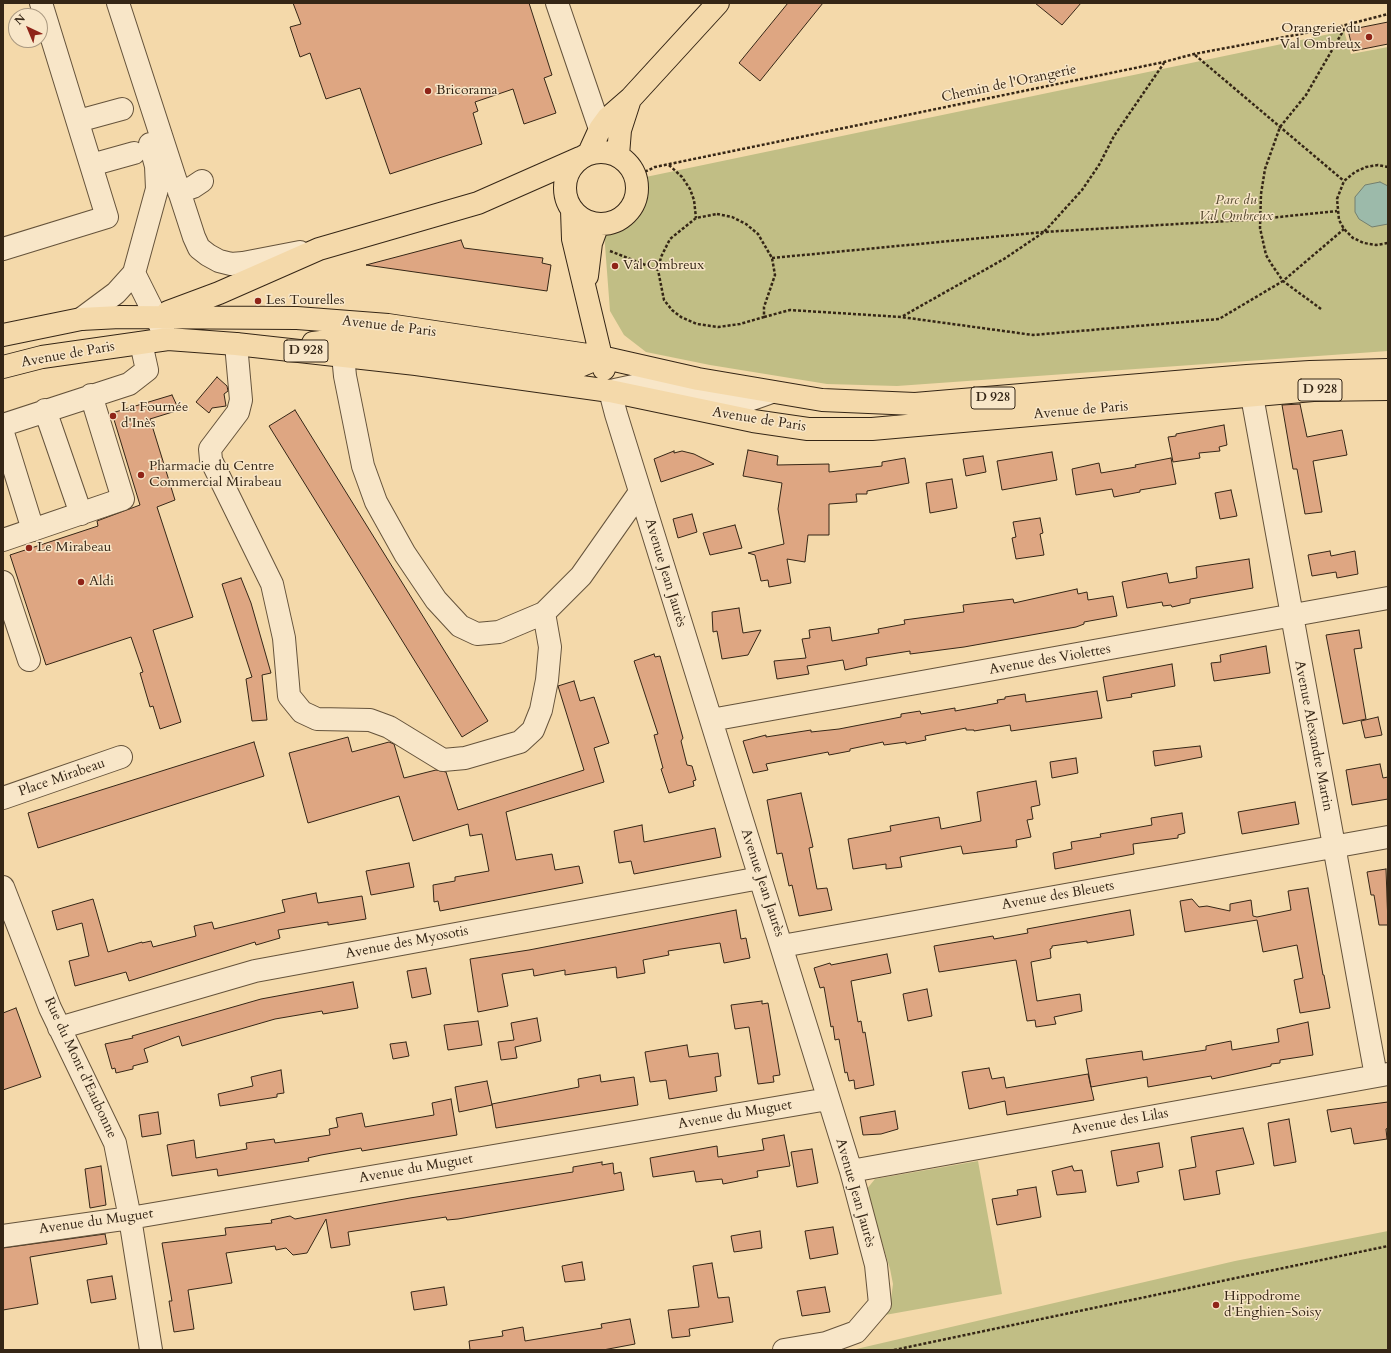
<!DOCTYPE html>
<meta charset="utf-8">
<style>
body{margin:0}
#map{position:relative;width:1391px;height:1353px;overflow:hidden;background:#f4d9aa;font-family:Cardo,serif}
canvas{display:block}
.frame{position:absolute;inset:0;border:4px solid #352616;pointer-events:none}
.north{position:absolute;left:8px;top:8px;width:40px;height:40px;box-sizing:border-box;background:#f8e6c8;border:1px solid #aa9981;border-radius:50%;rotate:316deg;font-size:11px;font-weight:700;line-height:16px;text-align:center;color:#352616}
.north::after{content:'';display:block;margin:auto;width:14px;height:18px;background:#8f2418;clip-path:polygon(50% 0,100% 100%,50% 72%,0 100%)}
</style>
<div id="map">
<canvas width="1391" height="1353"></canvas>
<div class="frame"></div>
<div class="north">N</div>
</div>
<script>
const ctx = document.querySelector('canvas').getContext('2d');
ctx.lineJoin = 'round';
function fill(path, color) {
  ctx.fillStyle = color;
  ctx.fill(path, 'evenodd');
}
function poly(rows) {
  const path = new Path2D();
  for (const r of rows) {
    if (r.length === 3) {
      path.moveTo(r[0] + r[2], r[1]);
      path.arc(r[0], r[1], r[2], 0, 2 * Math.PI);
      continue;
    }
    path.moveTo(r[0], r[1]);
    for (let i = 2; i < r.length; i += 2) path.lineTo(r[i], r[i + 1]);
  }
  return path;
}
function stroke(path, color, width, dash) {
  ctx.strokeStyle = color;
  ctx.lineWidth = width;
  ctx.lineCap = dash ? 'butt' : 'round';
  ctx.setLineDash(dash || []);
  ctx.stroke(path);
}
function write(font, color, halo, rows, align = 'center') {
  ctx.font = font + ' Cardo,serif';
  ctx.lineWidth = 3;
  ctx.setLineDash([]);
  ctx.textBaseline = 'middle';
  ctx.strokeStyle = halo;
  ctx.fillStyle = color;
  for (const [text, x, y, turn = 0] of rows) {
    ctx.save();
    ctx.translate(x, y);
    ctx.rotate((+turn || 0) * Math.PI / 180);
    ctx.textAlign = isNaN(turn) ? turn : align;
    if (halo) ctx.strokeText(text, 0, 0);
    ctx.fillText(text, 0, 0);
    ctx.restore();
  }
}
fill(poly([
 [1344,31,1351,54,1388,47,1388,351,897,386,827,384,710,365,646,352,624,335,610,311,604,232,634,218,643,197,641,178],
 [978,1161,1002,1294,885,1315,891,1299,893,1284,890,1269,866,1190,875,1179],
 [1388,1231,1388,1350,852,1350,1235,1261]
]), '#c1be85');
const water = poly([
 [1380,182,1388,186,1388,224,1372,227,1359,219,1355,212,1355,197,1365,185,1380,182]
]);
fill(water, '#9cbaaa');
stroke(water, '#737f6f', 1);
const building = poly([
 [293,3,529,3,552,75,544,78,556,113,524,124,513,89,475,102,478,111,473,113,482,144,390,174,360,88,326,99,310,53,300,57,290,27,301,24,293,3],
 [788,3,823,3,760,81,739,63,788,3],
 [1035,3,1081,3,1062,25,1035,3],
 [1388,22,1388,44,1353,51,1348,30,1388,22],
 [461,240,464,248,543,258,542,263,551,265,547,291,366,265,461,240],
 [217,377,227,386,228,391,224,394,226,406,212,408,209,413,196,402,217,377],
 [172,395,179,410,150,419,175,500,157,507,193,617,153,630,181,722,160,729,153,706,150,707,140,673,143,672,131,637,46,665,10,555,98,526,97,521,140,505,112,413,172,395],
 [1300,404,1307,437,1342,430,1347,455,1313,461,1322,512,1305,514,1297,469,1293,469,1282,405,1300,404],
 [295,410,488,721,462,737,269,426,295,410],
 [1224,425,1227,445,1219,447,1220,451,1199,453,1200,458,1173,462,1168,437,1176,436,1176,434,1224,425],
 [748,450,778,456,777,465,829,464,829,472,882,466,882,462,905,458,909,483,867,491,867,494,856,494,857,502,829,504,829,535,808,535,805,562,787,559,791,583,769,587,768,580,761,581,755,555,748,553,784,544,778,509,782,483,743,476,748,450],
 [674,451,674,453,682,451,694,454,714,464,661,482,654,459,674,451],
 [1052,452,1057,480,1002,490,997,461,1052,452],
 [983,456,986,472,966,476,963,459,983,456],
 [1171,458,1176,484,1140,490,1140,492,1114,497,1112,489,1076,495,1072,469,1099,463,1101,473,1136,467,1135,465,1171,458],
 [952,479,957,508,930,513,926,483,952,479],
 [1231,490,1237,516,1220,519,1215,493,1231,490],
 [692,514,697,532,678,538,673,519,692,514],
 [1040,518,1043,533,1040,534,1044,555,1016,559,1012,538,1016,537,1013,522,1040,518],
 [735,525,742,548,710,555,703,533,735,525],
 [1330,551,1331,556,1355,551,1358,574,1337,578,1336,572,1312,576,1308,555,1330,551],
 [1249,559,1253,588,1190,599,1190,603,1172,607,1171,605,1163,606,1162,602,1127,608,1122,582,1167,573,1169,583,1197,578,1196,567,1249,559],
 [241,578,251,603,271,673,262,675,267,720,252,721,246,679,252,677,222,584,241,578],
 [1077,589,1078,594,1087,592,1088,600,1113,596,1117,616,1084,622,1084,624,1076,627,964,647,910,654,910,651,866,658,867,665,845,670,843,660,807,666,809,674,777,679,774,661,806,658,802,639,810,638,809,630,830,627,832,641,879,633,878,629,905,624,904,620,964,612,963,605,1013,599,1014,603,1077,589],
 [739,608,743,633,761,630,748,655,722,659,717,631,713,632,712,612,739,608],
 [1359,630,1362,648,1354,649,1366,719,1343,724,1326,635,1359,630],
 [1266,646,1270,673,1214,681,1211,663,1221,662,1220,655,1266,646],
 [654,654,655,657,660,656,683,738,681,741,687,765,692,766,696,780,693,781,694,786,669,793,661,769,663,768,654,735,658,734,634,661,654,654],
 [1172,664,1175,686,1131,694,1132,697,1107,701,1103,677,1172,664],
 [574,681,580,701,594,697,609,743,594,748,604,782,506,812,516,860,552,854,555,870,579,866,583,883,440,911,438,901,434,902,433,885,455,881,455,877,489,871,482,834,470,836,468,824,413,841,399,796,308,823,289,753,348,737,352,752,389,742,394,744,404,778,436,770,446,772,458,810,584,770,558,686,574,681],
 [1097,691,1102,718,1011,731,1010,725,974,731,974,730,966,730,966,728,925,736,926,740,906,744,906,742,884,745,883,742,850,749,850,751,829,755,828,752,766,764,768,770,753,773,743,741,766,735,766,737,811,730,811,732,839,729,901,717,901,714,920,711,921,714,955,708,955,711,998,703,997,700,1005,699,1005,697,1025,694,1026,702,1097,691],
 [1378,717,1382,735,1365,738,1361,721,1378,717],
 [254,742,264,776,38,848,28,813,254,742],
 [1200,746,1202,757,1155,766,1153,751,1200,746],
 [1076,758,1078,773,1052,778,1050,762,1076,758],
 [1380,764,1383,778,1388,777,1388,799,1352,805,1346,770,1380,764],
 [1036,781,1040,805,1031,807,1033,819,1027,820,1031,837,1016,840,1017,847,963,854,961,846,900,857,902,867,886,869,886,864,853,869,848,839,891,831,890,826,939,817,941,829,981,821,977,792,1036,781],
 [801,793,813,847,809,848,817,889,827,888,832,910,799,916,792,885,789,886,782,853,777,854,767,800,801,793],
 [1295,802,1299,824,1242,834,1238,812,1295,802],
 [1182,813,1185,833,1178,835,1178,838,1133,844,1134,854,1055,869,1053,853,1072,849,1071,842,1101,837,1100,834,1152,825,1151,818,1182,813],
 [642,825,644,842,715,828,721,857,634,874,631,861,619,863,614,831,642,825],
 [409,863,414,887,371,895,366,871,409,863],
 [1386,869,1388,925,1379,925,1374,895,1371,895,1367,872,1386,869],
 [1308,888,1323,975,1324,975,1330,1008,1300,1013,1294,980,1303,978,1297,945,1263,952,1257,920,1185,932,1180,901,1192,899,1199,907,1207,906,1230,911,1230,904,1251,900,1253,916,1257,917,1291,910,1288,891,1308,888],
 [316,893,318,903,362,896,366,919,328,925,328,922,278,930,280,938,256,945,255,942,129,981,126,972,75,986,69,961,89,956,82,923,57,930,52,911,93,899,108,952,142,942,142,943,151,941,153,947,196,936,194,926,212,922,214,929,285,912,282,900,316,893],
 [736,910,741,939,746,938,750,958,724,963,720,943,668,951,669,955,643,960,645,973,617,978,616,967,565,975,565,970,534,976,533,969,502,974,508,1006,478,1012,470,959,529,950,736,910],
 [1130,910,1134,935,1087,943,1087,941,1052,946,1052,948,1050,949,1051,958,1031,962,1037,1001,1080,994,1082,1011,1054,1017,1056,1024,1036,1027,1035,1020,1027,1021,1016,960,939,972,934,946,993,936,994,939,1028,933,1027,929,1130,910],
 [887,954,891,973,851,981,858,1022,861,1021,863,1033,865,1032,874,1085,855,1089,854,1080,849,1081,847,1072,845,1073,839,1039,835,1040,833,1026,831,1027,824,987,820,988,814,968,830,963,831,965,887,954],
 [426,968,431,994,412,998,407,971,426,968],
 [353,982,358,1008,323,1014,322,1011,275,1019,182,1046,179,1036,144,1049,148,1062,133,1066,133,1069,116,1073,115,1068,112,1069,105,1044,133,1038,132,1036,261,999,353,982],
 [927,989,932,1016,908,1021,903,994,927,989],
 [762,1001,762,1004,768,1003,780,1075,773,1076,774,1082,758,1084,749,1027,735,1029,731,1005,762,1001],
 [16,1008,41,1077,3,1090,3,1013,16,1008],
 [537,1018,541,1041,515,1047,517,1058,501,1060,498,1042,514,1040,511,1023,537,1018],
 [478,1021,482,1045,448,1050,444,1025,478,1021],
 [1308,1022,1313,1055,1280,1060,1280,1063,1271,1064,1271,1066,1212,1079,1211,1076,1148,1087,1147,1077,1091,1087,1086,1059,1142,1051,1143,1060,1206,1050,1206,1046,1231,1041,1232,1050,1279,1042,1277,1029,1308,1022],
 [406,1042,409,1056,393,1059,390,1044,406,1042],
 [687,1045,689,1057,718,1053,721,1076,715,1077,717,1091,669,1099,666,1080,650,1082,645,1052,687,1045],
 [989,1068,992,1079,1004,1077,1006,1088,1088,1074,1094,1100,1007,1115,1005,1101,969,1109,962,1072,989,1068],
 [281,1070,284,1093,277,1094,277,1097,220,1106,218,1094,253,1086,251,1077,281,1070],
 [600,1075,601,1082,634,1077,638,1105,496,1128,492,1104,579,1087,578,1079,600,1075],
 [487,1081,492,1105,459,1112,455,1087,487,1081],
 [451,1099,457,1135,362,1151,361,1148,321,1155,308,1158,309,1161,218,1176,217,1169,172,1176,167,1145,194,1140,196,1158,247,1149,246,1143,274,1139,275,1143,330,1135,329,1129,338,1127,336,1118,362,1113,365,1127,434,1115,432,1103,451,1099],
 [1388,1102,1388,1128,1386,1129,1387,1139,1354,1144,1351,1128,1331,1132,1327,1110,1388,1102],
 [895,1111,898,1129,881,1134,863,1135,860,1117,895,1111],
 [158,1112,161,1134,142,1137,139,1115,158,1112],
 [1289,1119,1296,1162,1274,1166,1268,1123,1289,1119],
 [1243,1128,1254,1164,1216,1171,1220,1194,1184,1200,1179,1170,1196,1167,1191,1137,1243,1128],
 [784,1135,790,1166,757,1171,758,1177,723,1184,722,1179,696,1182,694,1171,653,1177,650,1158,717,1146,718,1157,764,1150,762,1139,784,1135],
 [1159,1143,1163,1167,1137,1172,1139,1182,1117,1186,1111,1151,1159,1143],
 [812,1149,818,1183,797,1187,791,1152,812,1149],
 [602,1162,602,1165,613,1163,614,1174,621,1172,624,1190,458,1219,447,1220,446,1217,348,1232,350,1245,331,1248,326,1219,307,1253,293,1255,286,1248,276,1250,275,1246,226,1253,232,1283,188,1290,194,1329,174,1332,169,1301,172,1301,162,1243,226,1235,225,1228,272,1223,271,1220,290,1216,295,1219,410,1198,573,1172,573,1167,602,1162],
 [101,1166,106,1205,90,1208,85,1169,101,1166],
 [1072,1166,1074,1171,1082,1170,1086,1192,1057,1195,1052,1171,1072,1166],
 [1036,1187,1041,1217,997,1225,992,1199,1018,1195,1017,1190,1036,1187],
 [833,1227,838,1254,810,1259,805,1231,833,1227],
 [760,1231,762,1248,734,1252,731,1236,760,1231],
 [105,1234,107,1244,30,1257,38,1304,3,1310,3,1248,105,1234],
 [582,1262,585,1280,565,1282,562,1266,582,1262],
 [712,1263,718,1298,729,1297,733,1322,689,1329,690,1336,672,1338,668,1310,699,1307,693,1266,712,1263],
 [112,1276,116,1299,91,1303,87,1280,112,1276],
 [444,1287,447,1305,414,1310,411,1292,444,1287],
 [825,1287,830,1312,802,1316,797,1291,825,1287],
 [630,1319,635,1344,603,1350,470,1350,469,1341,503,1336,502,1331,523,1327,525,1341,602,1328,601,1324,630,1319]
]);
fill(building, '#dea682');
stroke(building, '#352616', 1);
const minor = poly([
 [118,3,194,237,199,248,208,255,219,261,231,264,243,263,300,252],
 [557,3,600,129],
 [78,121,122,109],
 [91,165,134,153],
 [179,192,193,187,202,181],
 [3,249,107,217,41,3],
 [134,273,164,333],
 [81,319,116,293,134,273,157,189,156,166,150,144],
 [236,344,241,400,238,412,210,449,211,460,272,584,284,638,289,696,302,712,317,719,370,720,389,727,443,760,465,758,520,742,533,730,541,710,547,680,550,647,544,613],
 [343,355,345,376,363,466,376,502,405,554,436,600,460,626,477,634,499,632,544,613,581,576,640,492],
 [772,392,741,403,695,391,651,385,638,385,610,391,616,414,851,1171,876,1265,880,1304,856,1332,826,1343,784,1350],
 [1252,396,1376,1076],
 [45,410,81,514],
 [3,425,129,384,147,370,141,343],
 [3,433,33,530],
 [3,540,123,499,91,395],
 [3,582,29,660],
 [711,720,1388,598],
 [3,798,121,757],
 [3,887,50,1008,115,1143,130,1218,151,1350],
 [782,946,1388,837],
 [59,1028,255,971,760,878],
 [851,1171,1388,1074],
 [3,1236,130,1218,828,1099]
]);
const major = poly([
 [601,188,36],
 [589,153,600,129,608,118,631,98,718,3],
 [618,155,620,130,630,99],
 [572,210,573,239,604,369],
 [587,276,591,243,598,224],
 [168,312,219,293,319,249,478,203,580,158],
 [3,335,81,319,120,317,297,318,388,325,601,357,698,379,822,400,915,404,1247,376,1310,372,1388,370],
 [313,343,353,338,570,370,601,357],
 [3,367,42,357,168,339,236,344,416,364,610,391,753,421,808,429,872,429,1313,390,1388,389]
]);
stroke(minor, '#65533b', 24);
stroke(major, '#352616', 24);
stroke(poly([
 [1195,55,1344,181],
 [669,165,682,177,690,189,694,200,696,218],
 [1388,167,1378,165,1366,167,1355,172,1344,181,1337,199,1339,220,1344,229,1353,238,1364,243,1376,245,1388,243],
 [636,176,655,167,1164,62,1194,54,1338,27,1388,14],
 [717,214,732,217,746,224,758,234,772,258,775,275,764,307,764,317,740,324,718,327,697,324,681,317,672,310,664,300,658,270,661,257,670,239,696,218,717,214],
 [610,251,658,270],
 [772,258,1044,232,1260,219,1337,211],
 [1321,309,1283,281,1272,265,1266,255,1260,228,1261,194,1265,169,1280,127,1306,95,1346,26],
 [903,316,1004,259,1044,232,1082,190,1099,165,1114,136,1164,63],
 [764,317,790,310,901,317,1033,335,1219,319,1283,281,1344,229],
 [894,1350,1388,1246]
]), '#352616', 2.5, [3, 2]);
stroke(minor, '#f8e6c8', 22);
stroke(major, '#f4d9aa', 22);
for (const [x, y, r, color] of [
 [1369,37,4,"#8f2418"],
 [428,91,4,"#8f2418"],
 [615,266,4,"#8f2418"],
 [258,301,4,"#8f2418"],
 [113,416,4,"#8f2418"],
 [141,475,4,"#8f2418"],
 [29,548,4,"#8f2418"],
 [81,582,4,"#8f2418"],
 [1216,1305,4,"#8f2418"]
]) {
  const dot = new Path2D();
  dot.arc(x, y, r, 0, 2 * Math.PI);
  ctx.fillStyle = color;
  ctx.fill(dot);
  stroke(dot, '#f8e6c8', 1.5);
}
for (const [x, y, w] of [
 [306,351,44],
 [1320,390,44],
 [993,398,44]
]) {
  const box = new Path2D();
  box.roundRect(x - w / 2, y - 11, w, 22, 3);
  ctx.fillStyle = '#f8e6c8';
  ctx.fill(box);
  stroke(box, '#352616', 1);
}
write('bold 13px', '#352616', null, [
 ["D 928",306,351],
 ["D 928",1320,390],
 ["D 928",993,398]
]);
write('14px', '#352616', '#f8e6c8', [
 ["Orangerie du",1361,29,"right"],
 ["Val Ombreux",1361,45,"right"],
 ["Bricorama",436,91],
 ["Val Ombreux",623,266],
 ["Les Tourelles",266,301],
 ["La Fournée",121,408],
 ["d'Inès",121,424],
 ["Pharmacie du Centre",149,467],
 ["Commercial Mirabeau",149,483],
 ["Le Mirabeau",37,548],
 ["Aldi",89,582],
 ["Hippodrome",1224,1297],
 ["d'Enghien-Soisy",1224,1313]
], 'left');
write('14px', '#352616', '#f8e6c8', [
 ["Chemin de l'Orangerie",1009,84,-12],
 ["Avenue de Paris",389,327,7],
 ["Avenue de Paris",68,355,-10],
 ["Avenue de Paris",1081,411,-5],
 ["Avenue de Paris",759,420,9],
 ["Avenue Jean Jaurès",665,573,73],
 ["Avenue des Violettes",1050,660,-10],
 ["Avenue Alexandre Martin",1313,736,79],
 ["Place Mirabeau",62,778,-19],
 ["Avenue Jean Jaurès",762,883,72],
 ["Avenue des Bleuets",1058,896,-10],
 ["Avenue des Myosotis",407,943,-11],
 ["Rue du Mont d'Eaubonne",80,1068,65],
 ["Avenue du Muguet",735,1115,-10],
 ["Avenue des Lilas",1120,1122,-10],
 ["Avenue du Muguet",416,1169,-10],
 ["Avenue Jean Jaurès",855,1193,74],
 ["Avenue du Muguet",96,1222,-8]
]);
write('italic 14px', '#584c32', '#f8e6c8', [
 ["Parc du",1236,201],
 ["Val Ombreux",1236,217]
]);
</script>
